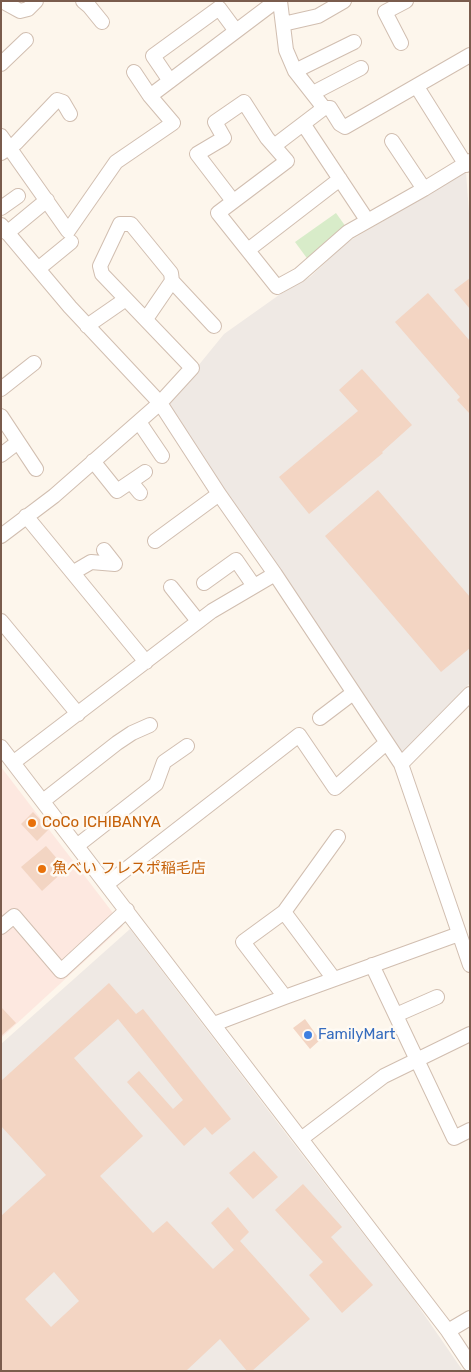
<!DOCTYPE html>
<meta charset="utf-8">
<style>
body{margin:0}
#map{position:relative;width:471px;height:1372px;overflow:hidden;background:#fdf6ec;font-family:Rubik,sans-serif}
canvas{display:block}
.frame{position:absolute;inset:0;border:2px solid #7a5c4d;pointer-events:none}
</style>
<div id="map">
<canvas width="471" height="1372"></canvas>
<div class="frame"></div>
</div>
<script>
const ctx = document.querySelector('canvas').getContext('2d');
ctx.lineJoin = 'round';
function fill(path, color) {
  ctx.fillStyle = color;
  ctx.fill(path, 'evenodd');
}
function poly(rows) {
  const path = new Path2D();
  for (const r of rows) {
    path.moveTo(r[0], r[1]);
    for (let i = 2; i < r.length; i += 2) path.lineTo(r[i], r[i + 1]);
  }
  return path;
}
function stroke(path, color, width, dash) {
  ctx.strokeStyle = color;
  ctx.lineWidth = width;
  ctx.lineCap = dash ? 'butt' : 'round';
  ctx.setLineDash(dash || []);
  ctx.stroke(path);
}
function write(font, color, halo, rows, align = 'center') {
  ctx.font = font + ' Rubik,"Noto Sans JP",sans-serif';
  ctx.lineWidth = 5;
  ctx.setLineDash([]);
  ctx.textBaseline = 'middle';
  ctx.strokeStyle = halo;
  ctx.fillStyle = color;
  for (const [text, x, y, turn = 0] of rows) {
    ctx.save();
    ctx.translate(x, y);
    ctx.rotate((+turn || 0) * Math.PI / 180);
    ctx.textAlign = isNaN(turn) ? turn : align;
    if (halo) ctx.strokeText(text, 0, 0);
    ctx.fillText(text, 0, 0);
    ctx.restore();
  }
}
fill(poly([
 [1,767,123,926,1,1038]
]), '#fde8e0');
fill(poly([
 [466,172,470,226,470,683,403,754,167,404,224,334,279,295,310,277,346,243],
 [130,929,293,1143,412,1297,463,1371,1,1371,1,1044]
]), '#efe9e4');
fill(poly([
 [336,213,346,227,309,261,295,242]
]), '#d8ecc9');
fill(poly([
 [470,278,470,309,454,290],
 [428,293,470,341,470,414,457,400,460,397,395,322],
 [362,369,412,425,382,452,383,453,309,514,279,477,358,411,339,390],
 [378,490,470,597,470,648,441,672,325,536],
 [33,812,49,829,37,841,21,824],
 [46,846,66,869,42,891,21,867],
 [109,983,136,1014,143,1009,231,1119,212,1135,205,1127,184,1146,127,1082,139,1071,173,1109,183,1100,118,1019,74,1058,143,1136,100,1176,153,1233,167,1221,213,1269,234,1250,211,1223,228,1207,249,1232,240,1241,310,1319,252,1371,247,1371,220,1339,186,1371,1,1371,1,1216,46,1175,1,1126,1,1081],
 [54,1272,79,1301,51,1327,25,1299],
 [1,1007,16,1023,1,1036],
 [305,1019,320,1040,310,1049,293,1028],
 [254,1151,278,1177,253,1199,229,1173],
 [303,1184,342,1227,331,1237,373,1285,342,1313,309,1275,323,1262,275,1210]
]), '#f3d5c3');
const minor = poly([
 [2,1,20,11,28,9,36,1],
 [83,1,89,6,102,22],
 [280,1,286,50,295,71,324,108,330,108,340,124,345,127,470,55],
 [283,24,318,16,344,1],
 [401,43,385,12,406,1],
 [1,64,26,40],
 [295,71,354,42],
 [170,81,153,56,219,8,236,31],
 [417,87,466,165],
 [313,93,361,68],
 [150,96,276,1],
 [304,125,367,220],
 [1,136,68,231,116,162,173,123,150,96,134,72],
 [392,141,424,189],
 [274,146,324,108],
 [1,153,16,143,57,100,63,102,70,114],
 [233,201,197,154,224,138,215,122,244,102,267,138,287,161,218,213,277,287,299,275,348,232,424,189,470,161],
 [1,208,18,196],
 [1,225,70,307,160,403,219,494,275,574,401,764,470,965],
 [7,233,47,200],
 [248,250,340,179],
 [38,269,71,242],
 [146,319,172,281],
 [87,326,126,299],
 [1,389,34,363],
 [1,416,36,469],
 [139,422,162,456],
 [1,455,18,442],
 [93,461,117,491,145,472],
 [131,482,140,493],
 [26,516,146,662],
 [1,536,54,496,160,403,192,368,102,274,100,266,120,224,131,224,171,273,172,281,214,326],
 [155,541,219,494],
 [74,572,91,562,115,564,104,550],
 [204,583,236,560,254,586],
 [171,587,198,621],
 [1,621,78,714],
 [320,718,353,693],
 [1,747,448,1331,470,1364],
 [14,762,212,611,275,574],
 [401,764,470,694],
 [43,801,117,743,132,733,150,725],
 [78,845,156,784,164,762,187,746],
 [107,884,299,735,335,788,386,743],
 [284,912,334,979],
 [1,927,14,916,61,971,127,910],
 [372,965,454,1138,470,1130],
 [285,997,243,942,284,912,338,837],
 [396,1015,437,997],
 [214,1024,285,997,459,934],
 [301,1139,384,1076,470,1034],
 [448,1331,470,1318]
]);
stroke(minor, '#d1beb0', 16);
stroke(minor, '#fff', 14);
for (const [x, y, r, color] of [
 [32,823,5,"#e8710a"],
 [42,869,5,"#e8710a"],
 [308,1035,5,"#3f7fe0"]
]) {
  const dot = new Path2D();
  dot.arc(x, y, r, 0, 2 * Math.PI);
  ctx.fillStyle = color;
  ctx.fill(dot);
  stroke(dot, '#fffaf3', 2);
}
write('15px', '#c56008', '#fffaf3', [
 ["CoCo ICHIBANYA",42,823],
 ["魚べい フレスポ稲毛店",52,869]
], 'left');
write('15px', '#366cbe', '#fffaf3', [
 ["FamilyMart",318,1035]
], 'left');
</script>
